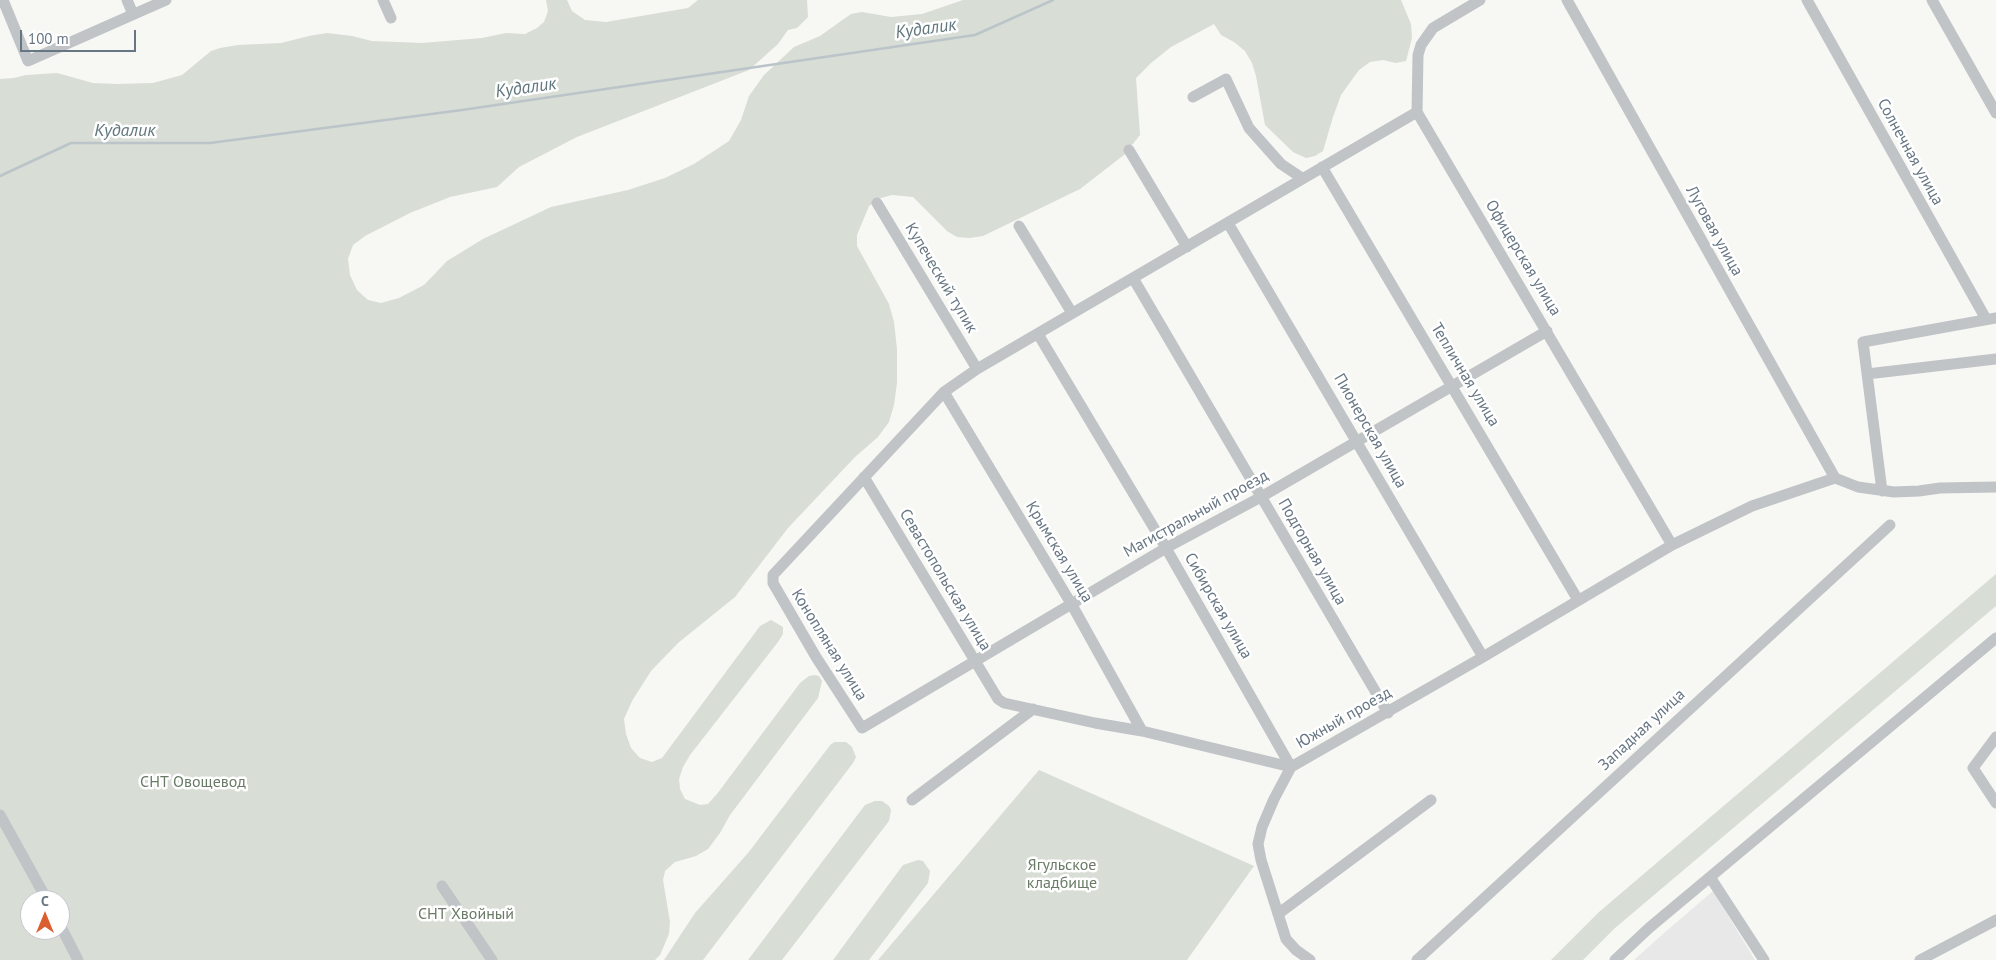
<!DOCTYPE html>
<meta charset="utf-8">
<style>
body{margin:0}
#map{position:relative;width:1996px;height:960px;overflow:hidden;background:#f7f7f4;font-family:"PT Sans",sans-serif}
canvas{display:block}
.north{position:absolute;left:20px;top:890px;width:50px;height:50px;box-sizing:border-box;background:#fff;border:1px solid #c2c8cd;border-radius:50%;rotate:0deg;font-size:14px;font-weight:700;line-height:20px;text-align:center;color:#677683}
.north::after{content:'';display:block;margin:auto;width:18px;height:22px;background:#da5e30;clip-path:polygon(50% 0,100% 100%,50% 72%,0 100%)}
.scale{position:absolute;left:20px;top:30px;width:116px;height:22px;box-sizing:border-box;border:2px solid #677683;border-top:0;padding-left:6px;font-size:15px;line-height:18px;white-space:nowrap;color:#677683;-webkit-text-stroke:4px #fff;paint-order:stroke}
</style>
<div id="map">
<canvas width="1996" height="960"></canvas>
<div class="north">С</div>
<div class="scale">100 m</div>
</div>
<script>
const ctx = document.querySelector('canvas').getContext('2d');
ctx.lineJoin = 'round';
function fill(path, color) {
  ctx.fillStyle = color;
  ctx.fill(path, 'evenodd');
}
function poly(rows) {
  const path = new Path2D();
  for (const r of rows) {
    path.moveTo(r[0], r[1]);
    for (let i = 2; i < r.length; i += 2) path.lineTo(r[i], r[i + 1]);
  }
  return path;
}
function stroke(path, color, width, dash) {
  ctx.strokeStyle = color;
  ctx.lineWidth = width;
  ctx.lineCap = dash ? 'butt' : 'round';
  ctx.setLineDash(dash || []);
  ctx.stroke(path);
}
function write(font, color, halo, rows, align = 'center') {
  ctx.font = font + ' "PT Sans",sans-serif';
  ctx.lineWidth = 5;
  ctx.setLineDash([]);
  ctx.textBaseline = 'middle';
  ctx.strokeStyle = halo;
  ctx.fillStyle = color;
  for (const [text, x, y, turn = 0] of rows) {
    ctx.save();
    ctx.translate(x, y);
    ctx.rotate((+turn || 0) * Math.PI / 180);
    ctx.textAlign = isNaN(turn) ? turn : align;
    if (halo) ctx.strokeText(text, 0, 0);
    ctx.fillText(text, 0, 0);
    ctx.restore();
  }
}
fill(poly([
 [1713,891,1755,960,1634,960,1663,934]
]), '#e7e8e7');
fill(poly([
 [546,0,567,0,572,11,585,20,606,22,688,8,698,0,807,0,808,17,797,28,788,30,778,44,749,70,577,137,519,167,497,187,450,197,410,213,365,236,353,245,348,259,350,275,357,290,368,300,381,303,399,298,424,285,447,261,483,239,551,207,628,190,665,178,694,164,729,141,741,120,749,96,764,75,794,47,820,36,851,14,862,12,891,17,922,14,963,0,1401,0,1411,24,1412,38,1406,61,1396,63,1383,60,1370,62,1359,70,1341,95,1333,117,1323,151,1315,156,1306,158,1293,152,1265,125,1256,76,1252,63,1245,51,1234,42,1221,35,1214,24,1171,47,1151,63,1136,78,1140,135,1124,155,1080,189,983,236,970,238,957,237,947,231,913,197,892,195,881,198,869,206,857,235,857,246,889,304,894,322,897,349,897,383,894,405,889,422,878,437,855,457,788,528,735,597,678,643,651,671,632,701,624,719,626,734,631,748,640,758,652,762,662,758,760,626,771,620,783,627,783,634,778,642,690,755,683,767,679,779,680,789,685,799,700,805,708,804,717,794,800,683,809,676,814,675,819,676,822,681,818,698,730,815,720,833,708,849,696,856,675,862,665,871,663,880,670,922,669,934,660,955,655,960,0,960,0,79,14,78,26,75,57,73,93,83,117,84,153,83,182,75,211,51,220,48,238,45,281,43,309,36,327,33,352,36,372,41,422,43,482,38,506,33,525,34,537,28,544,22,548,11],
 [30,900,60,900,60,930,30,930],
 [1996,574,1996,606,1615,928,1583,960,1551,960,1599,912],
 [835,742,846,742,852,747,856,757,853,763,703,960,664,960,695,913,748,853,831,744],
 [1039,770,1254,866,1187,960,878,960],
 [875,801,882,801,889,806,891,810,889,821,782,960,748,960,865,805],
 [918,860,923,861,930,871,928,883,869,960,833,960,903,865]
]), '#d8ddd5');
stroke(poly([
 [0,176,71,143,210,143,462,110,975,35,1053,0]
]), '#bac4c9', 2.5);
stroke(poly([
 [3,0,28,61,166,0],
 [127,0,133,14],
 [383,0,391,18],
 [1480,0,1433,28,1421,45,1418,55,1417,112,1672,545],
 [1567,0,1835,478],
 [1807,0,1986,319],
 [1932,0,1996,113],
 [1193,97,1226,79,1249,128,1281,164,1302,178],
 [1417,112,977,369,944,392,773,575,773,583,816,657,862,728,1166,548,1261,497,1547,331],
 [1129,150,1187,247],
 [1322,167,1578,600],
 [877,203,977,369],
 [1228,223,1483,657],
 [1019,226,1072,313],
 [1133,278,1388,713],
 [1038,334,1166,548,1291,767,1274,799,1262,827,1258,844,1261,860,1286,939,1296,950,1310,960],
 [1867,374,1996,359],
 [944,392,1072,605,1142,731],
 [864,477,998,699,1004,703,1095,723,1142,731,1291,767,1483,657,1672,545,1752,506,1835,478],
 [1835,478,1858,487,1894,492,1919,491,1940,488,1996,487],
 [1882,491,1863,342,1996,318],
 [1996,737,1973,768,1996,803],
 [912,800,1033,709],
 [0,815,47,900],
 [1710,877,1764,960],
 [442,886,492,960],
 [1278,914,1431,800],
 [60,925,78,960],
 [1417,960,1890,525],
 [1615,960,1649,928,1996,638],
 [1920,960,1996,920]
]), '#c0c4c7', 11);
write('16px', '#677683', '#fff', [
 ["Солнечная улица",1910,152,61],
 ["Луговая улица",1714,231,61],
 ["Офицерская улица",1523,258,59],
 ["Купеческий тупик",941,278,59],
 ["Тепличная улица",1465,375,59],
 ["Пионерская улица",1370,431,60],
 ["Магистральный проезд",1196,514,-29],
 ["Крымская улица",1059,552,59],
 ["Подгорная улица",1312,552,60],
 ["Севастопольская улица",945,580,59],
 ["Сибирская улица",1218,606,60],
 ["Конопляная улица",829,645,58],
 ["Южный проезд",1344,718,-30],
 ["Западная улица",1642,730,-43]
]);
write('16px', '#697b66', '#fff', [
 ["СНТ Овощевод",193,782],
 ["Ягульское",1062,865],
 ["кладбище",1062,883],
 ["СНТ Хвойный",466,914]
]);
write('italic 18px', '#63777f', '#fff', [
 ["Кудалик",926,29,-8],
 ["Кудалик",526,88,-8],
 ["Кудалик",125,131]
]);
</script>
